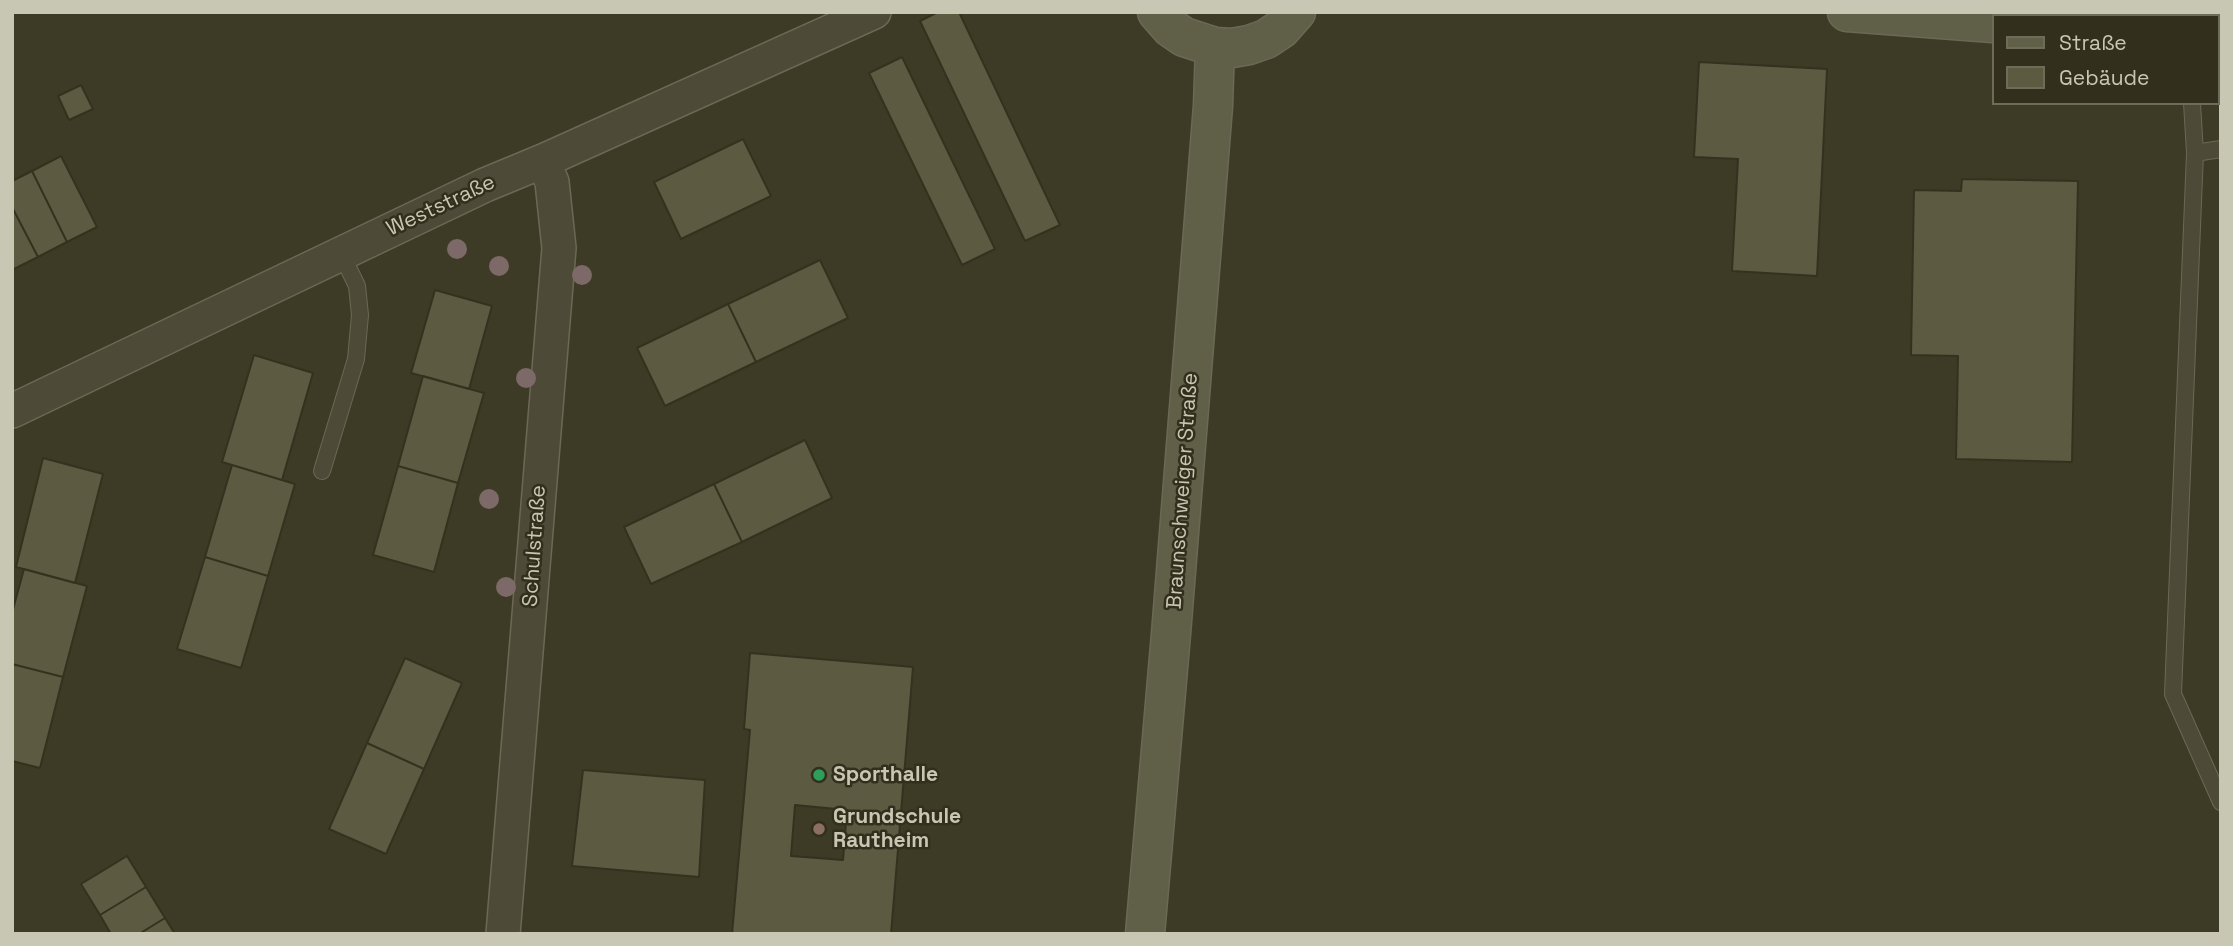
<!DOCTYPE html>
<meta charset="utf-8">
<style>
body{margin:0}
#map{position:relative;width:2233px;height:946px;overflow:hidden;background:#3d3a25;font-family:"Space Grotesk",sans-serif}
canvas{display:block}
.frame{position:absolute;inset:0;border:14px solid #c8c7b4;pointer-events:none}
.legend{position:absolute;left:1992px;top:14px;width:228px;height:91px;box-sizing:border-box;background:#32301d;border:2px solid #6e6c59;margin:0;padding:9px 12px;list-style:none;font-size:21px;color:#c8c7b4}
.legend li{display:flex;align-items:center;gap:14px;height:35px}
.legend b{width:35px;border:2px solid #6e6c59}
</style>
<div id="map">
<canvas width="2233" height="946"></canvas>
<div class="frame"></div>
<ul class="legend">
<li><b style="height:9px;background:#605f47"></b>Straße</li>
<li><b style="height:19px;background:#5c5a41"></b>Gebäude</li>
</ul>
</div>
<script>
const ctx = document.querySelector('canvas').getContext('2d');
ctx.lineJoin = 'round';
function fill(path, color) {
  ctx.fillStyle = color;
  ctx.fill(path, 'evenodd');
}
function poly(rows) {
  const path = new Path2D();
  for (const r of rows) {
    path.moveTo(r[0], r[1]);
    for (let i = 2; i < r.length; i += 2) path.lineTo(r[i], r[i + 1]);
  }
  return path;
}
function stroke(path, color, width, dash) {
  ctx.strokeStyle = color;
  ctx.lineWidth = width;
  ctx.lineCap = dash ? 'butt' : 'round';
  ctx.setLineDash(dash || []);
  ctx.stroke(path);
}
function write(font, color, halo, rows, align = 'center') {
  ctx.font = font + ' "Space Grotesk",sans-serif';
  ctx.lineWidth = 5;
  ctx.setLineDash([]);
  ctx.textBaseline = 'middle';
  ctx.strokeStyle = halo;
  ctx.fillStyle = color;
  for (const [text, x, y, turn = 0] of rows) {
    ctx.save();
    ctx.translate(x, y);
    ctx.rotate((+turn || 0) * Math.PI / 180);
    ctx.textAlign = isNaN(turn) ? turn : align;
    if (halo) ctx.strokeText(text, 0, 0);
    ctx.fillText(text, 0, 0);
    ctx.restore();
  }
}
const building = poly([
 [938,12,959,12,1060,225,1025,241,920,21,938,12],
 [902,57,995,249,962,265,869,73,902,57],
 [1699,62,1827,69,1817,276,1732,271,1738,159,1694,157,1699,62],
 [81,85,93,109,69,120,58,96,81,85],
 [743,139,771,196,681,239,654,182,743,139],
 [61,156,97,227,67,242,32,171,61,156],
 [32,171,67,242,38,257,12,207,12,181,32,171],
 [1962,179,2078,181,2072,462,1956,459,1958,356,1911,355,1914,190,1961,191,1962,179],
 [12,207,38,257,12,270,12,207],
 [820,260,848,318,756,362,728,304,820,260],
 [435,290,492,306,469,389,411,373,435,290],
 [728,304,756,362,665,406,637,348,728,304],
 [254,355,313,373,282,480,222,462,254,355],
 [423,376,484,393,458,483,398,466,423,376],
 [805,440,832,498,742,542,714,484,805,440],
 [43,458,103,474,75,583,16,567,43,458],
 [232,465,295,484,268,576,205,557,232,465],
 [398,466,458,483,434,572,373,555,398,466],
 [714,484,742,542,651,584,624,527,714,484],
 [205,557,268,576,241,668,177,649,205,557],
 [24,569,87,586,63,677,12,664,12,613,24,569],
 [750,653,913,667,891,934,732,934,750,730,744,729,750,653],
 [795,805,847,810,843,860,791,856,795,805],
 [405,658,462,683,424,769,367,743,405,658],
 [12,664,63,677,40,768,12,761,12,664],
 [367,743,424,769,386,854,329,829,367,743],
 [583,770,705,780,699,877,572,866,583,770],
 [127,856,146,887,100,915,81,884,127,856],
 [146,887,165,918,139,934,111,934,100,915,146,887],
 [165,918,175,934,139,934,165,918]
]);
fill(building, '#5c5a41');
stroke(building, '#34321f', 2);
const lane = poly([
 [2192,103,2195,153,2173,694,2221,802],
 [2195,153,2221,149],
 [322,471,356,359,360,315,357,286,341,253]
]);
const street = poly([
 [12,411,485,185,543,161,874,12],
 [503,934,559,248,552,182,543,161]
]);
const secondary = poly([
 [1157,12,1171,28,1184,37,1215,47,1232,48,1249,45,1266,39,1281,29,1296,12],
 [1847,12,1993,23],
 [2217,18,2221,18],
 [1145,934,1171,634,1213,106,1215,47]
]);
stroke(lane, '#6b6956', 18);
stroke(street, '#6b6956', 36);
stroke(secondary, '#6b6956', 41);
stroke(lane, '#4d4b38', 16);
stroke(street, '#4d4b38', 33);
stroke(secondary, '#605f47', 38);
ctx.fillStyle = '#7d6a68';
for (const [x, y] of [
 [457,249],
 [499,266],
 [582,275],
 [526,378],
 [489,499],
 [506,587]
]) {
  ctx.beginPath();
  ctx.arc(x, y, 10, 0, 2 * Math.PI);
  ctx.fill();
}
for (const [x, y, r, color] of [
 [819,775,7,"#2e9e5b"],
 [819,829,7,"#8d6e63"]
]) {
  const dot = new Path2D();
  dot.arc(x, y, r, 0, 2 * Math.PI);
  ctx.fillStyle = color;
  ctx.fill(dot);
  stroke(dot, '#32301d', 2.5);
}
write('21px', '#c8c7b4', '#32301d', [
 ["Weststraße",441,206,-25],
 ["Braunschweiger Straße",1183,491,-86],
 ["Schulstraße",535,546,-86]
]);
write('bold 21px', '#c8c7b4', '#32301d', [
 ["Sporthalle",833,775],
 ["Grundschule",833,817],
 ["Rautheim",833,841]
], 'left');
</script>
